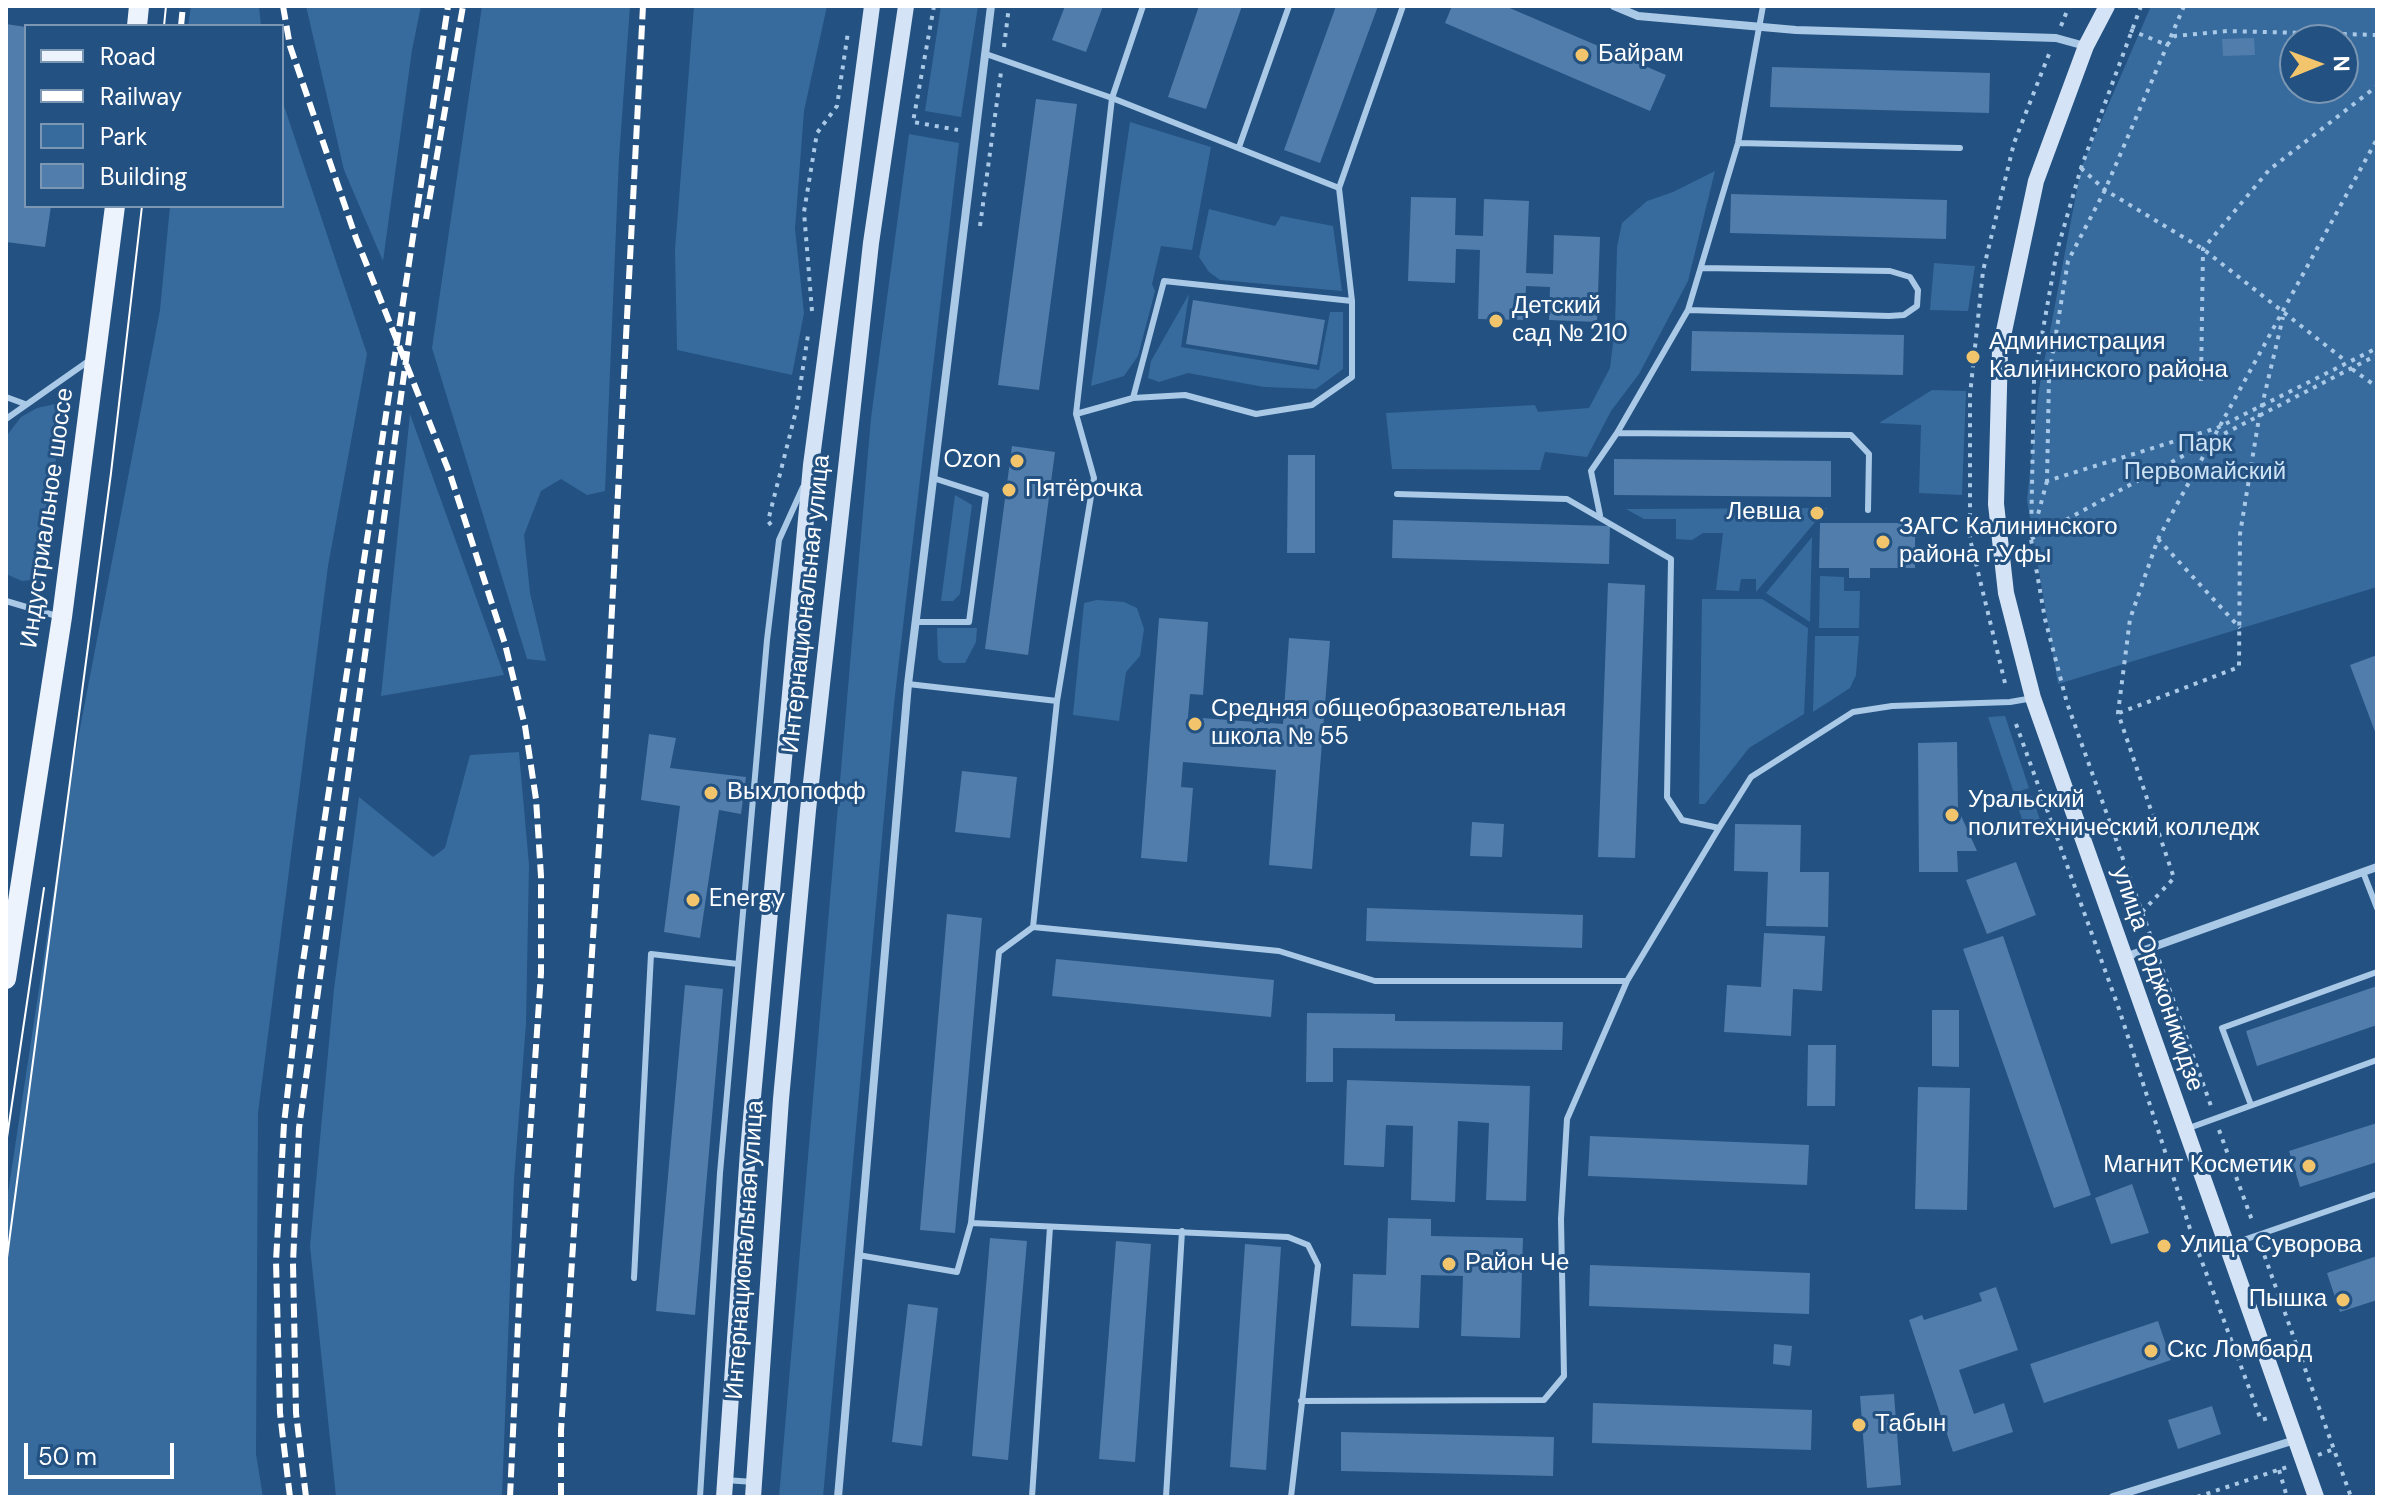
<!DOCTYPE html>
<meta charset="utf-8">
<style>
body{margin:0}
#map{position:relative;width:2383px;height:1503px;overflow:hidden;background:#235181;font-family:"DM Sans",sans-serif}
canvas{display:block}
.frame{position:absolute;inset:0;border:8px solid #fff;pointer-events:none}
.legend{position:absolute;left:24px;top:24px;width:260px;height:184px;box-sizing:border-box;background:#235181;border:2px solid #7b97b3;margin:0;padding:10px 14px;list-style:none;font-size:24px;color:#fff}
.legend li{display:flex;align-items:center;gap:16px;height:40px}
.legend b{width:40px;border:2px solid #7b97b3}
.north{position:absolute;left:2279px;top:24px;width:80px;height:80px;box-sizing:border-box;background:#235181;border:2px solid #7b97b3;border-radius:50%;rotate:89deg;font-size:22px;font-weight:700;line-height:32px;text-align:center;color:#fff}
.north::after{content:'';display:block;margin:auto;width:28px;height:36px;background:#f2c56d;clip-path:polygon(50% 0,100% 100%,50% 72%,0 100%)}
.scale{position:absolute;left:24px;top:1443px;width:150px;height:36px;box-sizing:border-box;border:4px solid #fff;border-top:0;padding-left:10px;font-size:24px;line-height:28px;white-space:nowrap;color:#fff;-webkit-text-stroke:6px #235181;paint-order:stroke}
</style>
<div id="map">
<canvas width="2383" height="1503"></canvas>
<div class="frame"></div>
<ul class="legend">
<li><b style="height:10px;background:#ecf3fd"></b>Road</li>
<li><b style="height:10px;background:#fff"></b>Railway</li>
<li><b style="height:22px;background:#376b9e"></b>Park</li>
<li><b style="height:22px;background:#507dab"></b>Building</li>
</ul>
<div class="north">N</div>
<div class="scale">50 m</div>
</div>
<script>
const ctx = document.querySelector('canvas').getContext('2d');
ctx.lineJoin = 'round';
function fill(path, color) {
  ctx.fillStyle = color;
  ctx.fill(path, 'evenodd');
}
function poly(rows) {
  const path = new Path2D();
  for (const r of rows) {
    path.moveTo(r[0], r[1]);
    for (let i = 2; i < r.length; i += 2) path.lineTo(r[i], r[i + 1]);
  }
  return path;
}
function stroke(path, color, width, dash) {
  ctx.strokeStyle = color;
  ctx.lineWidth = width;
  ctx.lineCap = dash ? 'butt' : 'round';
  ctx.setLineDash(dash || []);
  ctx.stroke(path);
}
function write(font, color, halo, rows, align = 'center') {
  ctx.font = font + ' "DM Sans",sans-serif';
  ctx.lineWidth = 6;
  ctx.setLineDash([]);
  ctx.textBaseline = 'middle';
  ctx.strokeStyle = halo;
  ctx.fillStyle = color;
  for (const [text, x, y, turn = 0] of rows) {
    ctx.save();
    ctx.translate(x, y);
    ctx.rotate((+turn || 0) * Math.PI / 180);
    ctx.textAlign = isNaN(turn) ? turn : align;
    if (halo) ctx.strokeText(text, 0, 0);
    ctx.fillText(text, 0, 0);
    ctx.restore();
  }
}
fill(poly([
 [191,6,259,6,261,26,188,26],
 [306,6,421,6,412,50,383,261,344,170],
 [482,6,630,6,619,158,605,491,587,495,561,479,541,491,524,535,530,593,546,661,527,659,432,348],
 [694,6,827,6,804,111,795,229,804,313,792,375,677,350,675,250],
 [941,6,978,6,961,117,925,111],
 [2151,6,2377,6,2377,587,2058,684,2027,500,2039,389,2081,168],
 [2295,40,2343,40,2343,88,2295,88],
 [282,100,367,354,328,566,258,1113,256,1454,263,1497,6,1497,6,1206,73,765,160,310,170,206,282,206],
 [1130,122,1211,147,1192,250,1161,246,1152,284,1155,291,1138,356,1124,376,1091,386],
 [909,134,959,143,894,704,823,1497,779,1497,871,418],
 [1715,171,1688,281,1639,374,1611,411,1587,457,1545,452,1540,470,1392,469,1386,413,1535,405,1538,412,1589,408,1610,368,1615,327,1617,247,1622,223,1647,201,1673,192],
 [1209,209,1275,226,1281,216,1333,226,1342,291,1220,280,1209,272,1199,257],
 [1934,263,1975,266,1968,311,1930,310],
 [1189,294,1181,347,1319,370,1330,312,1343,312,1343,369,1316,389,1264,387,1188,373,1159,382,1148,378,1151,361],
 [1932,390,1966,391,1962,495,1919,493,1921,425,1879,423],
 [64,402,39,579,22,581,6,574,8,434,21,417,37,408],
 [410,414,504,675,381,696],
 [955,495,972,505,960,594,953,601,941,601],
 [1827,508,1756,592,1756,579,1741,579,1739,591,1716,590,1723,533,1703,533,1692,540,1676,539,1676,519,1644,519,1626,509],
 [1812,537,1810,622,1766,593],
 [1820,576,1844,577,1844,591,1860,591,1859,628,1819,628],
 [1702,599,1762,599,1808,628,1804,714,1749,748,1705,804,1699,804],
 [1097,600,1124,602,1137,608,1144,629,1140,656,1126,672,1119,721,1073,715,1084,603],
 [937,628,977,628,976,642,965,663,943,663,938,659],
 [1815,636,1859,636,1856,675,1850,688,1813,712],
 [2005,716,2029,788,2014,793,1988,717],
 [519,752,529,865,526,1023,514,1180,502,1497,336,1497,310,1246,334,989,359,797,433,857,445,848,470,755],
 [2032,796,2041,823,2025,828,2016,801]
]), '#376b9e');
fill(poly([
 [1065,6,1103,6,1086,52,1052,40],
 [1199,6,1242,6,1206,109,1168,97],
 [1336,6,1378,6,1320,163,1284,150],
 [1452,6,1505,6,1666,75,1650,111,1445,23],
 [6,24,26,27,26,206,51,206,45,247,6,242],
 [2254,38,2255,55,2223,56,2222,39],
 [1772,67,1990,73,1989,113,1770,107],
 [1036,99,1077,104,1039,390,998,385],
 [1731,194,1947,200,1946,239,1730,233],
 [1411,197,1456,198,1455,235,1483,236,1484,199,1529,201,1526,273,1553,274,1554,235,1600,237,1597,322,1549,320,1550,287,1526,286,1525,320,1478,319,1480,250,1456,249,1455,283,1408,281],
 [1193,300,1325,320,1317,365,1186,344],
 [1692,331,1904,335,1903,375,1691,371],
 [1012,446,1055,452,1028,655,985,649],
 [1288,455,1315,455,1315,553,1287,553],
 [1614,459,1831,461,1831,497,1614,495],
 [1393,520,1610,526,1609,564,1392,558],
 [1820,523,1915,523,1915,568,1870,568,1870,578,1849,578,1849,568,1819,568],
 [1608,583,1645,585,1635,858,1598,857],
 [1159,618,1208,622,1203,695,1190,694,1188,717,1283,724,1289,638,1330,641,1312,869,1269,865,1276,770,1183,762,1181,787,1193,788,1187,862,1141,858],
 [2377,655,2377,737,2350,665],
 [649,734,676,738,670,768,746,777,741,814,719,810,700,938,664,932,680,806,641,800],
 [1957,742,1958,809,1977,851,1957,851,1958,872,1919,872,1918,743],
 [962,771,1017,777,1010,838,955,832],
 [1472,822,1504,824,1502,857,1470,856],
 [1735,824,1801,825,1800,872,1829,872,1828,927,1766,926,1768,872,1734,871],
 [2016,862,2036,915,1987,934,1966,880],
 [1367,908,1583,915,1582,948,1366,941],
 [947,914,982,918,955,1233,920,1230],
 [1764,933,1825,936,1822,991,1793,989,1791,1036,1724,1032,1727,985,1761,987],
 [2003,936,2091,1195,2054,1208,1963,949],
 [1056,959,1274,980,1271,1017,1052,996],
 [685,985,723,989,695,1315,656,1311],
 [2377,986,2377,1025,2257,1066,2246,1031],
 [1932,1010,1959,1010,1959,1067,1932,1066],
 [1307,1013,1395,1014,1395,1021,1563,1022,1562,1050,1333,1048,1333,1082,1306,1082],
 [1808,1045,1836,1045,1835,1106,1807,1106],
 [1347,1080,1530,1086,1526,1201,1486,1200,1489,1123,1458,1121,1455,1202,1411,1200,1413,1126,1386,1125,1384,1167,1344,1165],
 [1918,1087,1970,1088,1967,1210,1915,1209],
 [2377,1123,2377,1162,2300,1187,2289,1151],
 [1590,1136,1809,1145,1807,1185,1588,1176],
 [2132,1184,2149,1233,2111,1244,2095,1198],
 [1388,1218,1431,1219,1431,1236,1523,1238,1520,1338,1461,1336,1463,1276,1421,1275,1419,1328,1351,1326,1353,1274,1386,1275],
 [990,1238,1027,1241,1008,1460,972,1456],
 [1116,1241,1151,1244,1135,1462,1099,1459],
 [1245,1244,1281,1247,1266,1470,1230,1467],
 [2377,1256,2377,1300,2340,1312,2327,1273],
 [1590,1265,1810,1273,1809,1314,1589,1306],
 [1996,1287,2018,1350,1959,1370,1974,1414,2004,1403,2013,1432,1953,1452,1909,1320,1922,1315,1924,1320,1982,1301,1979,1293],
 [908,1304,938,1308,922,1446,892,1442],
 [2158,1321,2171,1360,2044,1403,2030,1364],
 [1774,1344,1792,1346,1790,1366,1773,1364],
 [1894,1394,1901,1485,1867,1488,1860,1396],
 [1593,1403,1812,1410,1811,1450,1592,1443],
 [2212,1406,2221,1434,2178,1449,2168,1420],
 [1341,1432,1554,1437,1553,1476,1341,1471]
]), '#507dab');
stroke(poly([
 [934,6,913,122,958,130],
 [2141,6,2081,168,2057,251,2034,380,2031,539,2045,619,2067,703,2151,937],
 [2184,6,2105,190,2068,261,2049,376,2047,481,2217,428,2377,348],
 [2061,26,2069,6],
 [2130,30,2167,45,2175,36,2228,31,2377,35],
 [1004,47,1009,6],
 [2081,168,2105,190,2203,249,2347,362],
 [980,226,1001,72],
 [812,311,804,212,817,133,837,106,848,32],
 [2352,369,2377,387],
 [2201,381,2203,249,2269,170,2377,86],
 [771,525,768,521,797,407,808,335],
 [2033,533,2047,481],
 [2031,539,2212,440,2377,355],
 [2158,539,2240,628],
 [2005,683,1970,539,1970,395,1983,271,2014,143,2051,49],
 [2119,713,2239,667,2240,534,2259,418,2283,317],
 [2016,724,2119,1009,2192,1235,2261,1420,2272,1417],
 [2142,912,2174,878,2118,713,2130,619,2158,539,2377,139],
 [2159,960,2211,1106],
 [2219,1130,2253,1223],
 [2261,1246,2351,1497],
 [2318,1455,2334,1449],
 [2279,1470,2287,1497],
 [2197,1497,2287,1467]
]), '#aac9e7', 4, [4, 6]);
stroke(poly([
 [1763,6,1738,143,1688,310,1617,433,1851,435,1869,454,1868,510],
 [986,54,1112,98,1339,188],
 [1738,143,1960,148],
 [1239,147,1289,6],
 [1688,310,1889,316,1904,315,1917,306,1918,290,1910,277,1890,271,1701,268],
 [6,397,25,404],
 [1133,398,1164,281,1352,301],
 [1076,414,1133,398,1185,395,1256,414,1312,405,1352,377,1352,301,1339,188,1403,6],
 [6,419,90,360],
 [1397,494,1567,499,1671,559,1667,797,1682,820,1719,828,1751,777,1853,712,1892,706,2010,702,2033,698],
 [1600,515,1591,471,1617,433],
 [6,601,60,617],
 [916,622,969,622,986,495,933,478],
 [908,684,1057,701],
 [2363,872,2377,908],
 [1033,927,1057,701,1094,478,1076,414,1112,98,1143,6],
 [2251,1105,2222,1028,2377,972],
 [2189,1128,2377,1060],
 [971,1223,1288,1237,1308,1245,1318,1265,1291,1497],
 [2229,1245,2377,1194],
 [858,1255,957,1272,971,1223,999,952,1033,927,1279,951,1375,981,1627,981],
 [634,1278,651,954,738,964],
 [1301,1401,1544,1400,1564,1376,1561,1219,1567,1119,1627,981,1719,828],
 [725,1480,754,1482],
 [700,1497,720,1173,767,640,779,540,803,487],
 [1032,1497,1050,1227],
 [1166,1497,1182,1231]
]), '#aac9e7', 6);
stroke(poly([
 [1614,6,1638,16,1796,30,2056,38,2085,46],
 [2125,957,2377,867],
 [838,1497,908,684,991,6],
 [2113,1497,2295,1440]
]), '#aac9e7', 8);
stroke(poly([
 [2107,6,2086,46,2036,181,2000,350,1996,504,2006,593,2033,698,2316,1497],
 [724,1497,748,1151,811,465,872,6],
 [753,1497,781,1099,808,810,871,243,906,6]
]), '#d4e4f6', 16);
stroke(poly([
 [137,26,139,6],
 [6,979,62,617,115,206]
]), '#ecf3fd', 20);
stroke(poly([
 [164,26,166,6],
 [6,1144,44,888],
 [6,1265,111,473,142,206]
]), '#fff', 2);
stroke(poly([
 [283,6,290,46,356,238,450,474,505,644,525,726,536,799,541,876,541,973,520,1281,510,1497],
 [181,26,183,6],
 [426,219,463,6],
 [290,1497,280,1413,276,1261,284,1124,301,975,448,6],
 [306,1497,296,1413,293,1263,299,1128,413,310],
 [561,1497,561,1430,603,784,643,6]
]), '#fff', 6, [14, 6]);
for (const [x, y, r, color] of [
 [1582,55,8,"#f2c56d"],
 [1496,321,8,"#f2c56d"],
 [1973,357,8,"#f2c56d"],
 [1017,461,8,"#f2c56d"],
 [1009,490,8,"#f2c56d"],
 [1817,513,8,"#f2c56d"],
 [1883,542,8,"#f2c56d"],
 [1195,724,8,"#f2c56d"],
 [711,793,8,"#f2c56d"],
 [1952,815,8,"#f2c56d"],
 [693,900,8,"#f2c56d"],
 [2309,1166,8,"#f2c56d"],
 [2164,1246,8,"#f2c56d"],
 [1449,1264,8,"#f2c56d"],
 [2343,1300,8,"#f2c56d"],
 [2151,1351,8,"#f2c56d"],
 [1859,1425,8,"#f2c56d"]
]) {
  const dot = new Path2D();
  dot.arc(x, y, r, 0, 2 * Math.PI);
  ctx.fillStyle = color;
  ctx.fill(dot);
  stroke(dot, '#235181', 3);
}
write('24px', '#fff', '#235181', [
 ["Байрам",1598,55],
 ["Детский",1512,307],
 ["сад № 210",1512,335],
 ["Администрация",1989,343],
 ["Калининского района",1989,371],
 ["Ozon",1001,461,"right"],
 ["Пятёрочка",1025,490],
 ["Левша",1801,513,"right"],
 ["ЗАГС Калининского",1899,528],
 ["района г.Уфы",1899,556],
 ["Средняя общеобразовательная",1211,710],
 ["школа № 55",1211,738],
 ["Выхлопофф",727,793],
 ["Уральский",1968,801],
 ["политехнический колледж",1968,829],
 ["Energy",709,900],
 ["Магнит Косметик",2293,1166,"right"],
 ["Улица Суворова",2180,1246],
 ["Район Че",1465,1264],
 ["Пышка",2327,1300,"right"],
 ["Скс Ломбард",2167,1351],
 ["Табын",1875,1425]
], 'left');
write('24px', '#cde2f5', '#235181', [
 ["Парк",2205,445],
 ["Первомайский",2205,473]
]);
write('24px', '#fff', '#235181', [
 ["Индустриальное шоссе",48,518,-82],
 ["Интернациональная улица",807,604,-84],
 ["улица Орджоникидзе",2157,979,71],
 ["Интернациональная улица",746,1250,-86]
]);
</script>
